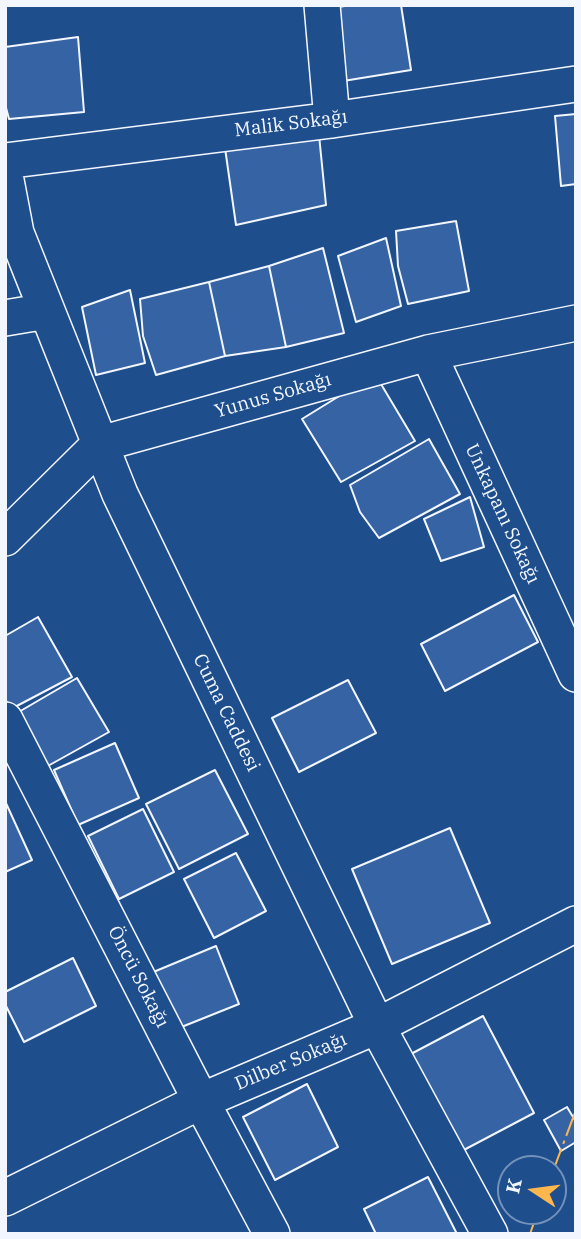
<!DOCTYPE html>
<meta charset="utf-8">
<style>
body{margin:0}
#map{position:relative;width:581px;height:1239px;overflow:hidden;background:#1f4e8c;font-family:"IBM Plex Serif",serif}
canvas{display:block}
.frame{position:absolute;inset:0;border:7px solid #f2f6ff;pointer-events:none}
.north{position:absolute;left:497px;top:1155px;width:70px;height:70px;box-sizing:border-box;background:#1f4e8c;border:2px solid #7391ba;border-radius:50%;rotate:283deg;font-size:19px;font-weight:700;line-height:28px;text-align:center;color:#f2f6ff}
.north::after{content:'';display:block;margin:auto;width:24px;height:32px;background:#ffb74d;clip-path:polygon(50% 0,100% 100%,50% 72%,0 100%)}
</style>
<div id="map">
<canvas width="581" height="1239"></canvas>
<div class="frame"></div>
<div class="north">K</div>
</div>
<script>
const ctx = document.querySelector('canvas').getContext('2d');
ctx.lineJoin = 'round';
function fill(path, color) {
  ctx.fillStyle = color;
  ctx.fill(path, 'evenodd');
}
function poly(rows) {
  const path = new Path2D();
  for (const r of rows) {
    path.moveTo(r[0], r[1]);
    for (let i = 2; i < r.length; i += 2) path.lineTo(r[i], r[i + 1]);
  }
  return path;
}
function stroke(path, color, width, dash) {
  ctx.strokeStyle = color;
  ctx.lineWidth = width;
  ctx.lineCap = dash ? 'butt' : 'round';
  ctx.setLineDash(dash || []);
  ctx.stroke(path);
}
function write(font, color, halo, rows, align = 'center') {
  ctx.font = font + ' "IBM Plex Serif",serif';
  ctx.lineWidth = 5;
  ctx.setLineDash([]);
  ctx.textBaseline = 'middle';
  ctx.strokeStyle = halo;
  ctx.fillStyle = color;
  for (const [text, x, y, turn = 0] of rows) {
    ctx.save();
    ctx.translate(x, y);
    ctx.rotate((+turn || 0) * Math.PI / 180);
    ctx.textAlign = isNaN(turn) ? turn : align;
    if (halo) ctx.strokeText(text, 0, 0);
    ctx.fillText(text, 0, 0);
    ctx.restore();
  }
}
const building = poly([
 [351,5,401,5,411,70,337,82,326,9,351,5],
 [78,37,84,112,9,119,5,104,5,47,78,37],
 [576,114,576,184,561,186,555,116,576,114],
 [318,125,326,205,236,225,224,141,318,125],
 [456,221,469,291,408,304,398,266,396,231,456,221],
 [386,238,401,306,356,322,338,256,386,238],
 [323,248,344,333,286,347,269,266,323,248],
 [269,266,286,347,225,356,209,282,269,266],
 [209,282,225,356,156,375,143,336,140,299,209,282],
 [130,290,145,363,96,375,82,307,130,290],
 [375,374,415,441,341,482,302,419,375,374],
 [429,439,460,494,379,538,360,512,350,485,429,439],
 [470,497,484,547,441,561,424,519,470,497],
 [514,595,538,642,445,691,421,644,514,595],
 [38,617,72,677,11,709,5,699,5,636,38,617],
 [77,678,109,732,46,767,17,713,77,678],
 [348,680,376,733,299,772,272,718,348,680],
 [115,743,139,798,78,825,54,770,115,743],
 [215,770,248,834,179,869,146,804,215,770],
 [5,801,32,860,5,872,5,801],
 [143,809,174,872,119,899,88,836,143,809],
 [450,828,490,923,392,964,352,869,450,828],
 [236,853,266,911,214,938,184,879,236,853],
 [216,946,239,1004,174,1030,151,973,216,946],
 [73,958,96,1006,24,1042,5,1004,5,992,73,958],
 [483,1016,534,1113,460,1152,409,1055,483,1016],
 [307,1084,338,1147,275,1180,243,1117,307,1084],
 [567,1107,576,1122,576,1142,561,1151,544,1120,567,1107],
 [428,1177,457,1234,376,1234,364,1209,428,1177]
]);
fill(building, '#3563a3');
stroke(building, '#f2f6ff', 2);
const street = poly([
 [322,5,332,120],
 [5,161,332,120,576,84],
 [5,175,16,233,120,494,377,1026,490,1234],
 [5,318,47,311],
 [428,353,576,674],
 [5,538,100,444,428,353,576,323],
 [5,720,201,1101,272,1234],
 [5,1198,201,1101,377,1026,576,924]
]);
stroke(street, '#f2f6ff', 38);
stroke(street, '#1f4e8c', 35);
stroke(poly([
 [553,1171,576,1110],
 [530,1234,538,1211]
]), '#ffb74d', 2, [24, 5, 3.5, 5]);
write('19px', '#f2f6ff', '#1f4e8c', [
 ["Malik Sokağı",291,124,-7],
 ["Yunus Sokağı",273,396,-16],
 ["Unkapanı Sokağı",502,514,65],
 ["Cuma Caddesi",226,713,64],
 ["Öncü Sokağı",138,977,63],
 ["Dilber Sokağı",291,1062,-23]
]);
</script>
